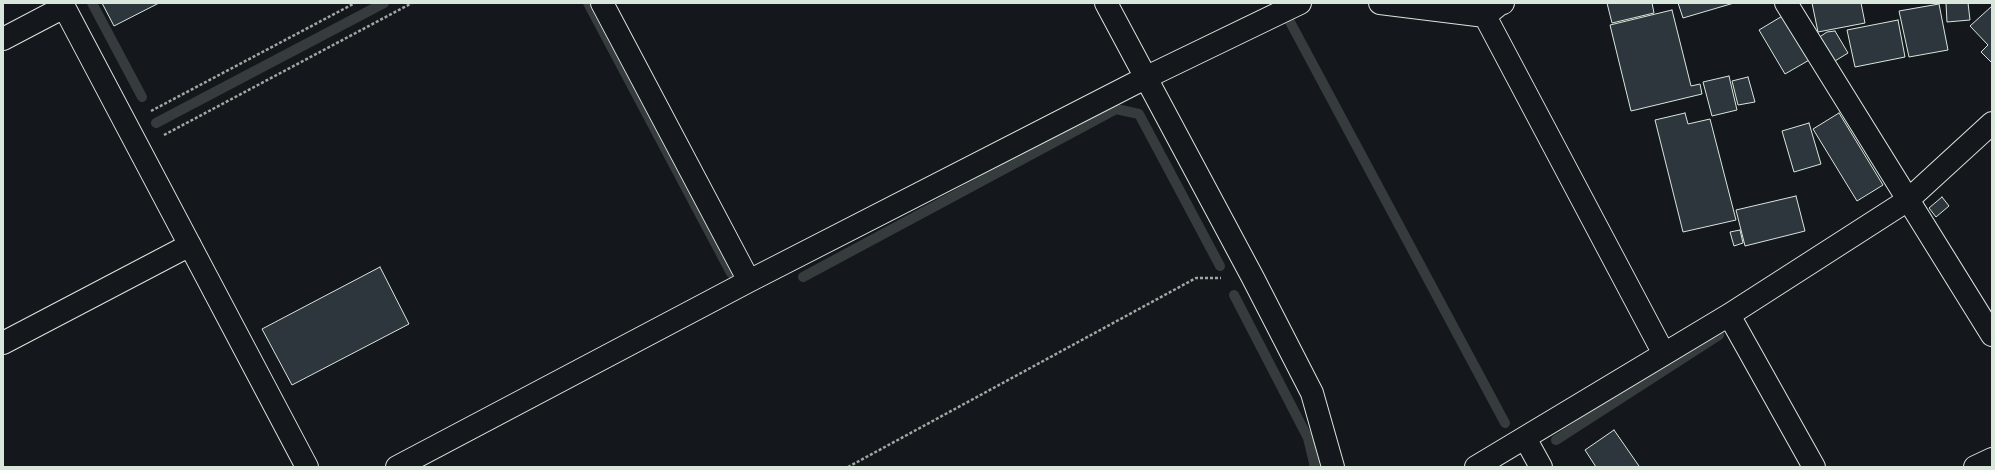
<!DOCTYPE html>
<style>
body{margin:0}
#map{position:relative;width:1995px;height:470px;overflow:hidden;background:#14181c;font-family:"Roboto Condensed",sans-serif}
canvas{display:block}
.frame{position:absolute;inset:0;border:4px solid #d8e6dc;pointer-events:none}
</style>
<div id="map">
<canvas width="1995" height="470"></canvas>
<div class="frame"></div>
</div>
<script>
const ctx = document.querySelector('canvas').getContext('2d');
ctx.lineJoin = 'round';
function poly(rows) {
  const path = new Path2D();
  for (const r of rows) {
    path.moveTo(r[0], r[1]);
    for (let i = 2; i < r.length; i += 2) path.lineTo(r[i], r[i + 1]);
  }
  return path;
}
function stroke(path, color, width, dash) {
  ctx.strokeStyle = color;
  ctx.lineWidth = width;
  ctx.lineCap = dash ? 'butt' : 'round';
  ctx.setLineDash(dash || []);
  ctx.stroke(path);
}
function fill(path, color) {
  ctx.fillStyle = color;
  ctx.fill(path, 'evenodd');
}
stroke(poly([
 [92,3,142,97],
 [588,3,731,273],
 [1288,18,1505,423],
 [156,123,384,3],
 [803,277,1116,109,1139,114,1220,266],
 [1234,295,1308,438,1315,467],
 [1556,440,1719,335]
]), '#363b3e', 10);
const building = poly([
 [102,3,159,3,114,26,102,3],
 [1607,3,1652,3,1654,13,1612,23,1607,3],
 [1678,3,1734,3,1683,18,1678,3],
 [1812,3,1861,3,1865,23,1818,32,1812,3],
 [1946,3,1968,3,1970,20,1947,22,1946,3],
 [1939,4,1948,50,1909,57,1899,11,1939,4],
 [1992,6,1992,63,1981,52,1988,45,1970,26,1992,6],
 [1672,10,1691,86,1700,84,1702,94,1631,111,1610,25,1672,10],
 [1784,15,1811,59,1785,74,1759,30,1784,15],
 [1898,20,1905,57,1855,67,1847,30,1898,20],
 [1835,31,1848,53,1830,64,1815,40,1827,32,1835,31],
 [1729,76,1737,110,1712,116,1703,82,1729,76],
 [1748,77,1755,102,1738,105,1732,81,1748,77],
 [1685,113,1688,124,1710,119,1736,220,1683,232,1655,120,1685,113],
 [1839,113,1883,185,1857,201,1813,129,1839,113],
 [1809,123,1821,164,1794,172,1782,131,1809,123],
 [1796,196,1805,231,1745,246,1736,210,1796,196],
 [1942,197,1949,206,1936,217,1929,208,1942,197],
 [1740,230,1743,243,1734,246,1730,232,1740,230],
 [380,267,409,324,292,385,262,329,380,267],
 [1614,430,1639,466,1637,467,1596,467,1585,450,1614,430]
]);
fill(building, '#2c363c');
stroke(building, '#d8e6dc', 1);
const minor = poly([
 [62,3,307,467],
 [602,3,749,281],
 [1106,3,1253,278,1312,393,1333,467],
 [1380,3,1485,16,1500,4,1503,3],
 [1483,3,1485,16,1664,354],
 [1786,3,1992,335],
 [3,39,64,7],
 [1729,315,1814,467],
 [3,343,190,245],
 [1525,438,1541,467],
 [397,467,749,281,1145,78,1300,3],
 [1476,467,1729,315,1908,200,1992,123],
 [1975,467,1992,459]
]);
stroke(minor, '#d8e6dc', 24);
stroke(poly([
 [151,111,355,3],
 [164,135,412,3],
 [848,467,1196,278,1221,278]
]), '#9da8a2', 2.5, [3, 2]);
stroke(minor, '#14181c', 22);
</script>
